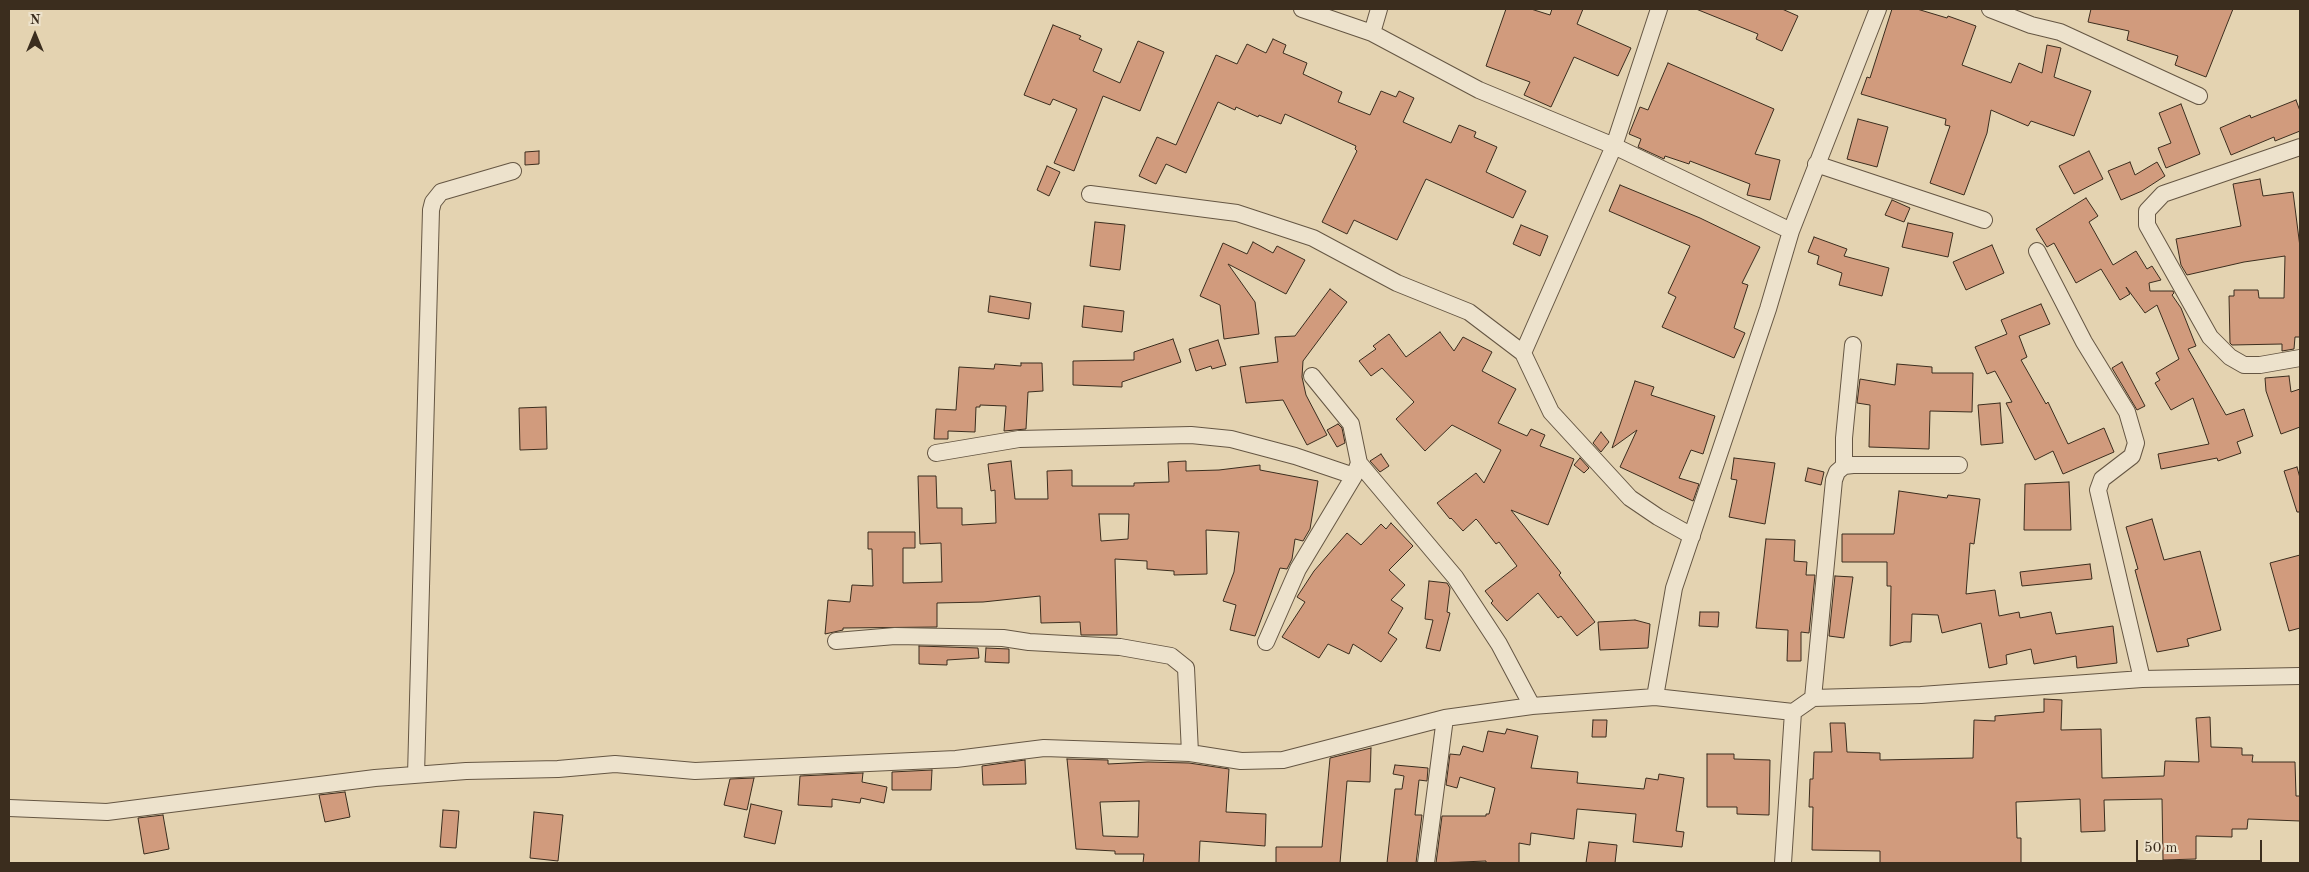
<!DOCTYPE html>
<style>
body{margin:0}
#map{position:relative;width:2309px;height:872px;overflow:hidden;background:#e4d3b1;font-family:"Old Standard TT",serif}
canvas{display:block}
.frame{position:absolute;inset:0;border:10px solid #3b2d1e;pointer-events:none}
.north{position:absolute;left:10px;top:10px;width:50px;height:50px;-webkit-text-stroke:4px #ede2cc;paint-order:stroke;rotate:0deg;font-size:14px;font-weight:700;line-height:20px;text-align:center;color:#3b2d1e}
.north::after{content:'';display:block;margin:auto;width:18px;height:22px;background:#3b2d1e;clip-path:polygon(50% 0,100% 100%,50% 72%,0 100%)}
.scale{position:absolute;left:2136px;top:840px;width:126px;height:22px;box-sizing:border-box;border:2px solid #3b2d1e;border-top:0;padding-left:6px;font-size:15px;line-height:18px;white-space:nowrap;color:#3b2d1e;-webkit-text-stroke:4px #ede2cc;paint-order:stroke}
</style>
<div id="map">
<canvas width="2309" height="872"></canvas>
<div class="frame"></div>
<div class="north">N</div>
<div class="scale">50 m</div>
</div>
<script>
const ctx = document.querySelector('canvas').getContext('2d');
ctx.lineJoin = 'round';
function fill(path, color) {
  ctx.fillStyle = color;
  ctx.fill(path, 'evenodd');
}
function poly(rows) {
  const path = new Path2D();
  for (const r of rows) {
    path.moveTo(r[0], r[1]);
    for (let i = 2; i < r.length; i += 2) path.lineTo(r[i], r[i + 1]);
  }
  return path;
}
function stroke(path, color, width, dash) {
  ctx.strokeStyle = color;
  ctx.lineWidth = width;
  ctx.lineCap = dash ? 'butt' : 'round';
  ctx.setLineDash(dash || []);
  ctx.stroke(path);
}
const building = poly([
 [1506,9,1531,9,1550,15,1552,9,1583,9,1577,24,1631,48,1618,76,1574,57,1551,107,1524,95,1530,82,1486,66,1506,9],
 [1696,9,1782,9,1798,16,1782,51,1756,39,1758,34,1696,9],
 [1892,9,1917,9,1947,18,1948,16,1976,26,1962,65,2011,83,2019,63,2042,73,2047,45,2061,48,2054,77,2091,91,2074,136,2031,121,2028,126,1991,110,1987,133,1964,195,1930,183,1950,126,1945,125,1946,119,1861,94,1867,77,1870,78,1892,9],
 [2091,9,2233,9,2206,77,2175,65,2178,56,2127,40,2129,31,2088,22,2091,9],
 [1053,25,1081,36,1079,39,1102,49,1093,71,1120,83,1138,41,1164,52,1140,111,1103,96,1074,171,1054,163,1077,109,1053,99,1050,105,1024,95,1053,25],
 [1273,39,1286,45,1283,53,1307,63,1303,74,1342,92,1338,102,1370,115,1381,91,1396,97,1399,91,1414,98,1403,122,1451,143,1459,125,1476,132,1474,137,1497,147,1486,172,1526,191,1513,218,1426,179,1397,240,1354,220,1347,234,1322,222,1357,151,1355,149,1356,146,1285,114,1281,124,1259,115,1258,117,1236,107,1235,110,1218,102,1186,173,1166,164,1156,184,1139,176,1157,137,1176,145,1216,55,1237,64,1247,44,1266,53,1273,39],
 [1668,63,1774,109,1755,154,1780,160,1770,200,1747,195,1750,184,1690,161,1689,164,1665,156,1664,159,1638,147,1641,139,1629,134,1640,107,1648,110,1668,63],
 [2296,100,2300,111,2300,131,2275,141,2274,137,2231,155,2220,128,2250,115,2251,118,2296,100],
 [2181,104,2200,154,2166,168,2158,148,2171,143,2159,113,2181,104],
 [1858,119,1888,127,1877,167,1847,159,1858,119],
 [539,151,539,164,525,165,525,152,539,151],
 [2089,151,2103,179,2074,194,2059,166,2089,151],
 [2130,162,2135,175,2157,162,2165,176,2142,191,2121,200,2108,171,2130,162],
 [1047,166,1060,172,1049,196,1037,190,1047,166],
 [2260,179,2263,196,2293,192,2300,247,2300,337,2295,337,2294,349,2282,351,2282,344,2232,345,2230,343,2229,296,2234,296,2234,290,2258,290,2259,298,2284,298,2285,256,2244,262,2187,275,2181,265,2176,239,2241,226,2233,184,2260,179],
 [1620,185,1700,218,1760,247,1742,283,1748,285,1734,328,1745,333,1734,358,1662,327,1676,297,1668,293,1690,246,1609,211,1620,185],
 [2086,198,2098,216,2089,222,2113,265,2136,251,2147,269,2152,266,2161,280,2149,283,2150,291,2173,291,2174,293,2172,295,2181,308,2196,346,2188,349,2226,415,2244,409,2253,436,2237,442,2241,453,2218,461,2217,458,2161,469,2158,454,2209,444,2193,398,2171,410,2155,383,2160,380,2156,373,2179,359,2157,305,2145,313,2126,287,2130,294,2120,300,2101,269,2076,283,2054,243,2047,247,2036,229,2086,198],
 [1892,200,1910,208,1904,222,1885,215,1892,200],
 [1095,222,1125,225,1120,270,1090,266,1095,222],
 [1908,223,1953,233,1948,257,1902,247,1908,223],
 [1521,225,1548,236,1540,256,1513,244,1521,225],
 [1814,237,1847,249,1844,256,1889,268,1882,296,1839,285,1842,273,1817,264,1819,256,1808,252,1814,237],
 [1253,242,1273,253,1277,246,1305,260,1286,294,1228,264,1255,302,1259,334,1224,339,1220,305,1200,296,1223,243,1247,254,1253,242],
 [1992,245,2004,273,1966,290,1953,262,1992,245],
 [1330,289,1347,302,1303,361,1302,377,1306,395,1327,435,1307,445,1283,400,1246,403,1240,367,1278,362,1275,337,1295,336,1330,289],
 [990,296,1031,303,1029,319,988,312,990,296],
 [2041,304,2050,324,2019,336,2027,357,2021,360,2046,404,2048,402,2068,444,2104,428,2114,452,2063,474,2053,451,2035,460,2006,403,2012,402,1995,371,1987,374,1975,347,2007,334,2001,320,2041,304],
 [1084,306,1124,311,1122,332,1082,327,1084,306],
 [1440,332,1454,351,1463,337,1492,352,1482,371,1516,389,1498,423,1527,436,1531,429,1545,435,1540,446,1574,459,1548,525,1511,510,1561,573,1559,575,1595,622,1577,636,1561,616,1558,618,1538,593,1507,621,1491,603,1493,601,1485,591,1517,566,1499,542,1496,544,1478,521,1476,519,1463,531,1451,518,1450,519,1437,503,1476,473,1484,483,1501,450,1452,425,1425,451,1396,419,1414,402,1382,368,1371,376,1359,361,1376,349,1373,346,1389,334,1406,357,1440,332],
 [1173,339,1181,362,1122,382,1122,387,1073,385,1073,361,1134,360,1134,352,1173,339],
 [1218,340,1226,365,1212,369,1211,366,1196,371,1189,349,1218,340],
 [2122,362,2145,406,2137,410,2112,368,2122,362],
 [1021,363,1042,363,1043,391,1028,392,1026,429,1004,431,1006,406,980,405,980,407,976,407,975,432,948,431,948,439,934,439,936,409,956,410,959,367,994,369,995,364,1021,366,1021,363],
 [1897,364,1932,367,1932,373,1973,373,1972,412,1930,411,1929,449,1869,447,1870,405,1857,403,1860,379,1895,385,1897,364],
 [2289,376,2291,392,2300,389,2300,427,2281,434,2266,391,2265,378,2289,376],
 [1635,381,1654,387,1651,395,1715,416,1703,454,1691,450,1679,478,1699,484,1693,501,1620,467,1637,430,1612,448,1635,381],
 [2000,403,2003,443,1981,445,1978,405,2000,403],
 [546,407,547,449,520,450,519,408,546,407],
 [1338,424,1342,428,1345,443,1337,447,1327,430,1338,424],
 [1601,432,1609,442,1601,452,1593,443,1601,432],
 [1381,454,1389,466,1380,472,1370,461,1381,454],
 [1580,458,1589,468,1584,473,1574,465,1580,458],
 [1734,458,1775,463,1765,524,1729,517,1737,480,1731,479,1734,458],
 [1011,461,1015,499,1048,499,1047,471,1072,470,1072,486,1134,486,1134,483,1169,482,1168,462,1186,461,1186,471,1219,470,1260,465,1260,470,1318,481,1310,529,1303,541,1295,539,1292,559,1287,569,1280,568,1255,636,1230,630,1236,605,1223,601,1234,572,1239,532,1206,530,1207,574,1174,575,1174,571,1147,569,1147,561,1115,559,1117,635,1081,635,1080,622,1041,623,1040,596,983,602,937,603,937,627,843,628,843,630,825,634,828,600,850,602,852,585,873,586,872,549,868,549,868,532,915,532,915,548,903,548,903,583,942,582,941,543,920,544,918,476,936,476,937,508,962,508,962,525,996,523,995,490,991,491,988,464,1011,461],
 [1099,514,1129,514,1128,539,1101,541,1099,514],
 [2297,467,2300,478,2300,512,2297,512,2284,471,2297,467],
 [1808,468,1824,472,1821,485,1805,481,1808,468],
 [2069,482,2071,530,2024,530,2025,484,2069,482],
 [1899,491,1947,498,1948,495,1980,499,1974,544,1970,543,1966,594,1995,590,1999,616,2019,612,2020,618,2051,612,2056,634,2113,626,2117,663,2077,668,2076,656,2034,664,2031,649,2006,655,2007,664,1989,668,1981,623,1942,633,1938,615,1912,614,1911,642,1904,642,1890,646,1891,586,1887,586,1887,562,1842,562,1842,534,1894,534,1899,491],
 [2152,519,2164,560,2200,551,2221,630,2187,639,2189,646,2157,652,2135,570,2138,569,2126,527,2152,519],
 [1391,523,1413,546,1389,570,1405,585,1391,600,1403,608,1388,633,1397,639,1381,662,1353,644,1349,654,1328,644,1319,658,1282,637,1305,602,1297,597,1314,571,1347,533,1361,545,1381,524,1386,529,1391,523],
 [1766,539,1795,540,1794,561,1807,562,1806,575,1815,575,1809,633,1801,632,1801,661,1787,661,1788,630,1756,628,1766,539],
 [2300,555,2300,628,2289,631,2270,563,2300,555],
 [2090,564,2092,579,2022,586,2020,572,2090,564],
 [1835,576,1853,577,1844,638,1829,636,1835,576],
 [1429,581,1447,583,1450,588,1447,612,1450,613,1440,651,1426,648,1433,620,1425,619,1429,581],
 [1700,612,1719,612,1718,627,1699,626,1700,612],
 [1635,620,1650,624,1648,648,1600,650,1598,622,1635,620],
 [919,646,978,648,979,658,947,660,947,665,919,664,919,646],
 [986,648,1009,649,1009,663,985,662,986,648],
 [2044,699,2062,700,2061,730,2101,729,2102,778,2164,776,2165,761,2199,762,2196,718,2210,717,2211,747,2242,748,2242,755,2253,755,2252,762,2295,762,2296,796,2300,796,2300,821,2248,819,2247,829,2232,829,2232,837,2196,836,2196,859,2163,860,2162,799,2104,800,2105,831,2081,832,2080,799,2016,802,2017,838,2021,838,2021,863,1880,863,1880,851,1812,850,1813,807,1809,807,1810,779,1813,779,1814,752,1832,752,1830,723,1845,723,1847,752,1880,753,1880,760,1973,758,1974,720,1995,721,1995,716,2044,712,2044,699],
 [1593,720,1607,720,1606,737,1592,737,1593,720],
 [1507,729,1538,736,1531,768,1578,772,1577,783,1644,789,1646,778,1658,780,1659,774,1684,778,1676,831,1684,832,1682,847,1633,842,1636,814,1577,809,1574,839,1531,833,1530,845,1519,843,1519,863,1486,863,1486,861,1436,863,1442,816,1486,816,1486,814,1489,814,1495,788,1460,777,1457,788,1446,785,1450,754,1460,755,1463,746,1483,752,1488,731,1505,734,1507,729],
 [1371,748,1370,782,1347,781,1340,863,1276,863,1276,847,1322,847,1330,758,1371,748],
 [1707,754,1734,754,1734,759,1770,760,1769,815,1737,814,1737,807,1707,807,1707,754],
 [1067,759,1108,760,1108,764,1148,762,1189,763,1229,769,1226,812,1266,814,1265,846,1200,841,1199,863,1143,863,1144,854,1115,854,1115,851,1076,849,1067,759],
 [1139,801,1138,837,1103,836,1100,802,1139,801],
 [1025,760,1026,784,983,785,982,766,1025,760],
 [1395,765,1428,768,1427,781,1419,780,1415,815,1422,815,1416,863,1387,863,1395,789,1402,789,1404,776,1393,774,1395,765],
 [932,770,931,790,892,790,892,772,932,770],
 [863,773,862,782,887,787,884,803,861,798,860,803,832,799,832,807,798,805,800,776,863,773],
 [754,778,747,810,724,805,730,779,754,778],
 [345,792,350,817,325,822,319,795,345,792],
 [751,804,782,811,775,844,744,837,751,804],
 [443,810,459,811,456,848,440,847,443,810],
 [534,812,563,815,558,861,530,858,534,812],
 [163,815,169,849,144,854,138,818,163,815],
 [1589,842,1617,845,1615,863,1586,863,1589,842]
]);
fill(building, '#d19b7d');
stroke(building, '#3b2d1e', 1);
const minor = poly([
 [1302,9,1372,33,1479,90,1614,146,1791,231],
 [1990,9,2031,25,2060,32,2199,96],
 [1372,33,1379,9],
 [2300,147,2163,194,2147,211,2147,225,2210,337,2230,357,2244,365,2260,365,2300,358],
 [1816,164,1984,220],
 [1090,194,1237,213,1313,238,1397,283,1469,312,1523,353,1551,412,1630,498,1658,517,1692,536],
 [2037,251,2084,342,2127,412,2136,443,2132,456,2102,479,2098,490,2142,679],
 [1523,353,1614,146,1659,9],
 [1312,376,1351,424,1359,463,1455,577,1499,644,1532,706],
 [936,453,1019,439,1191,435,1231,439,1295,456,1354,476,1359,463],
 [1844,466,1844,438,1853,345],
 [836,641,895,636,1003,638,1029,642,1120,647,1171,656,1186,668,1190,753],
 [1266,642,1298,569,1354,476],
 [1655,697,1674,588,1768,309,1791,231,1878,9],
 [1813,698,1834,480,1837,472,1844,466,1853,465,1959,465],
 [416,775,431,210,433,202,441,192,513,171],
 [9,808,107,812,375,778,466,771,558,769,615,764,695,771,956,759,1044,748,1190,753,1241,761,1283,760,1445,718,1532,706,1655,697,1793,712,1813,698,1921,695,2142,679,2300,676],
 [1426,863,1445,718],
 [1783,863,1793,712]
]);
stroke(minor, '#655643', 18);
stroke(minor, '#ede2cc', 16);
</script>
